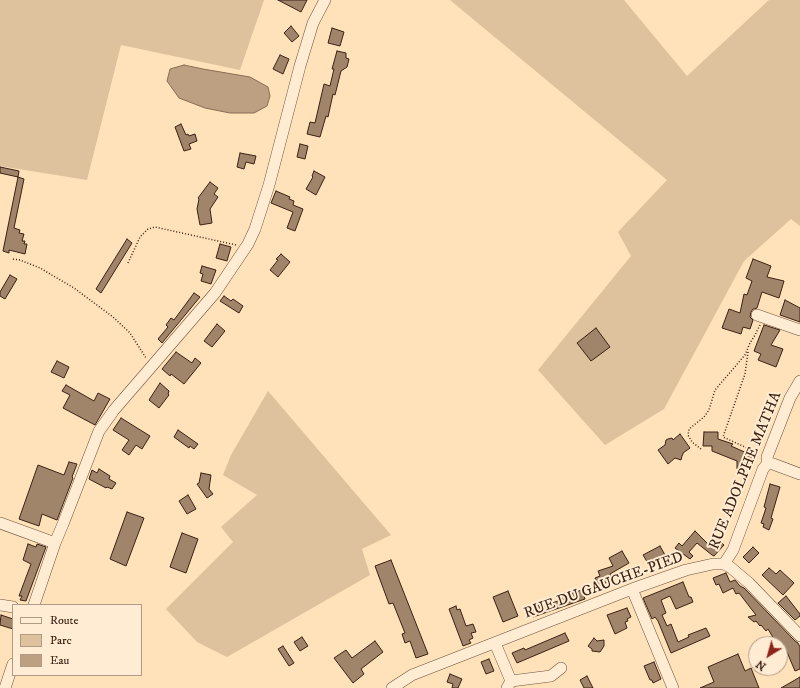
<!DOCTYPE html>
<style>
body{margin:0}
#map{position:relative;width:800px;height:688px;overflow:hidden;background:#ffe2b9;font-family:"IM FELL DW Pica",serif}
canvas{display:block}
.legend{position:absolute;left:12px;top:604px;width:130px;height:72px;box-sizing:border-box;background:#ffecd2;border:1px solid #b19b86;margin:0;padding:5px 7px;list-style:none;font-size:12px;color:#3b2114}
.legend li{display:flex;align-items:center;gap:8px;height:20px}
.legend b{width:20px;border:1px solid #b19b86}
.north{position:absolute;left:748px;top:636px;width:40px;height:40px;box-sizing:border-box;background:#ffecd2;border:1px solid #b19b86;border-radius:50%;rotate:217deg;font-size:11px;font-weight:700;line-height:16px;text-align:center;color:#3b2114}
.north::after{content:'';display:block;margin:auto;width:14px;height:18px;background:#8f2418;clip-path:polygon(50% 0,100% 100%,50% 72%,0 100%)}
</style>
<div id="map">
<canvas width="800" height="688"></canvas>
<ul class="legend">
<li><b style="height:5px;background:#ffecd2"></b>Route</li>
<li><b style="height:11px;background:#dec19d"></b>Parc</li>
<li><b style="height:11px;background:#bca081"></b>Eau</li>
</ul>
<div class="north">N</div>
</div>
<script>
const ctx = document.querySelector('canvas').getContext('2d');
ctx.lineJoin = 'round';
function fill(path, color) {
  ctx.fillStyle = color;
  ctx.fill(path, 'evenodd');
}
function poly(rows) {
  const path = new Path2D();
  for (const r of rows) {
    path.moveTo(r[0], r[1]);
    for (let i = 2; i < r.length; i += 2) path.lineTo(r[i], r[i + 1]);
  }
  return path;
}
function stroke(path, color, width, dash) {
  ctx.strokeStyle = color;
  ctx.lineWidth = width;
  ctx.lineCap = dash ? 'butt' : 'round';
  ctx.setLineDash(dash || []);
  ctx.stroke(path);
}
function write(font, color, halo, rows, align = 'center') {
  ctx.font = font + ' "IM FELL DW Pica",serif';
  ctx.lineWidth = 4;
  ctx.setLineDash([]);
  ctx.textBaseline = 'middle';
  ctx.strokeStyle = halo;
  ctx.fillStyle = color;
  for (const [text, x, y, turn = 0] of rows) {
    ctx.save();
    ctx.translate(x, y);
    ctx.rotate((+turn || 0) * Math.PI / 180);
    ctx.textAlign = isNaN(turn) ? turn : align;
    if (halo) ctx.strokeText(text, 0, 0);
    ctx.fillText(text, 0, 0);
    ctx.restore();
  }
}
fill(poly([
 [0,0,264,0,240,70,121,45,87,180,0,166],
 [450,0,624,0,687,76,769,0,800,0,800,226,791,219,744,261,664,409,605,445,538,370,631,256,618,232,667,180],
 [268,391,391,535,362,549,370,575,227,657,197,642,166,609,233,542,221,527,257,495,223,475,231,455]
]), '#dec19d');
const water = poly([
 [184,65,203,69,250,77,268,87,270,96,267,106,254,113,230,113,205,108,179,98,167,81,170,69,184,65]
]);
fill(water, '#bca081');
stroke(water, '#886d55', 1);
const building = poly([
 [278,0,307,0,301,12,278,0],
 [291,26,299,36,292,42,284,33,291,26],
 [332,28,344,32,340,46,328,43,332,28],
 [337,51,346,53,346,58,349,59,347,67,341,71,335,95,333,94,328,117,326,116,320,137,307,134,310,122,315,123,324,84,330,86,334,69,332,69,337,51],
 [280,55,289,59,283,74,273,69,280,55],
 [181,124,186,135,188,134,189,136,195,134,197,141,189,144,191,149,184,151,175,127,181,124],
 [300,144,308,146,305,159,297,157,300,144],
 [240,153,256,156,254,164,246,162,244,169,237,167,240,153],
 [0,167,19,171,18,177,0,173,0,167],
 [314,171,325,177,316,195,306,189,313,177,312,176,314,171],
 [18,177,24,179,14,228,20,230,19,233,24,234,22,241,25,241,24,244,27,244,25,254,9,250,9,253,3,251,18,177],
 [210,182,218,188,214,194,218,197,210,209,212,223,200,225,197,209,199,199,198,198,210,182],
 [276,191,290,197,289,199,294,201,293,205,303,209,295,231,287,228,293,212,271,203,276,191],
 [127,239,132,243,101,293,96,289,127,239],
 [220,244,231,247,227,261,216,258,220,244],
 [281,254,290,262,278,277,270,270,278,260,276,259,281,254],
 [753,259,771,266,767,277,784,281,779,298,762,292,757,308,753,309,751,312,750,317,753,320,750,329,743,327,741,334,722,328,729,309,740,313,744,294,747,295,752,281,746,278,753,259],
 [202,266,216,270,211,284,201,281,203,274,200,273,202,266],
 [10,275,17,279,5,299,0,296,0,292,10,275],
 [194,293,200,297,162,343,158,339,168,327,166,325,171,318,174,320,194,293],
 [224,296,231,301,233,299,243,306,239,313,220,301,224,296],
 [785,300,800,308,800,322,780,315,785,300],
 [217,324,225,331,212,347,204,341,217,324],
 [764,325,780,330,771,345,783,349,776,367,758,360,761,354,754,351,764,325],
 [596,328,610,347,591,361,577,343,596,328],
 [176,352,192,363,195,358,201,363,184,384,171,374,170,376,162,369,176,352],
 [57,361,69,367,64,378,51,372,57,361],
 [160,383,169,391,168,394,169,395,159,408,149,400,160,383],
 [66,385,94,401,98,393,110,399,95,425,63,408,70,395,62,391,66,385],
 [121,418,150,436,142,449,136,445,129,455,122,450,129,440,113,430,121,418],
 [178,430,198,444,194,449,190,446,189,448,174,437,178,430],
 [704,432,718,432,718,439,733,444,731,446,749,454,748,456,752,457,748,467,742,465,737,469,737,461,712,451,712,446,703,446,704,432],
 [680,434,690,448,683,453,683,454,682,456,681,460,675,458,668,464,658,450,665,445,666,440,668,439,672,438,673,440,680,434],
 [69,462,77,464,72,477,73,478,57,520,42,514,39,526,19,519,38,465,64,475,69,462],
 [99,469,110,476,109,479,116,483,112,489,107,487,106,488,89,479,92,470,97,473,99,469],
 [201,473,211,475,209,489,213,494,207,498,197,484,199,483,201,473],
 [770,484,780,487,771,518,773,519,769,530,763,527,764,524,761,523,766,508,764,507,770,484],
 [188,495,196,509,187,514,179,501,188,495],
 [127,512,144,518,126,566,110,559,127,512],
 [695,531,710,546,717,539,724,545,714,556,712,555,697,543,689,552,693,556,690,559,675,548,679,543,682,546,695,531],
 [182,533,198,539,186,573,170,567,182,533],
 [28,544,36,547,37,544,46,547,26,601,20,600,22,596,19,596,31,564,23,560,28,544],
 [660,546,665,555,649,565,643,555,660,546],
 [753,547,759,553,749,563,743,557,753,547],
 [622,551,629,563,610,574,612,580,599,586,595,578,600,576,598,571,613,566,609,558,622,551],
 [391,560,428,654,416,658,410,641,405,643,402,634,405,633,393,603,389,604,375,566,391,560],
 [769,568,776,574,780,570,794,583,783,595,762,575,769,568],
 [726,573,730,582,735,580,740,586,744,588,795,641,798,643,800,647,800,669,795,671,787,652,781,654,780,644,777,644,768,629,766,631,761,625,760,626,756,621,754,622,748,617,756,615,739,593,736,594,733,588,723,593,719,584,716,585,713,578,726,573],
 [683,582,689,597,691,597,693,602,676,609,670,596,661,600,666,613,662,615,667,626,671,624,678,642,689,637,688,635,706,628,710,636,671,653,658,621,655,617,652,619,643,598,683,582],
 [582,590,585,599,533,617,529,607,538,603,540,608,560,600,558,595,571,591,572,593,582,590],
 [508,591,518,616,503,622,493,597,508,591],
 [786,596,800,614,800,616,795,620,778,603,786,596],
 [456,606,457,610,460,609,466,626,473,624,476,632,471,633,473,638,469,640,471,643,463,646,449,609,456,606],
 [627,608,631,617,627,619,628,621,625,622,627,628,615,634,607,615,627,608],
 [1,615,13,619,13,629,0,625,1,615],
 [565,633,569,641,517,663,512,653,524,648,525,650,565,633],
 [302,637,308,646,300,651,294,642,302,637],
 [594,638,597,641,604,640,604,646,600,652,592,651,592,649,588,646,594,638],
 [375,641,383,652,361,669,364,674,353,683,334,658,346,650,352,658,375,641],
 [283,646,294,663,289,666,278,649,283,646],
 [738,654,745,671,751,668,759,688,700,688,714,682,708,667,738,654],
 [489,659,494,671,486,674,481,662,489,659],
 [654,662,661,679,653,683,652,680,650,680,644,666,654,662],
 [450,674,462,679,458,688,452,688,453,684,447,682,450,674],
 [587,676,593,688,584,688,580,680,587,676],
 [800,677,800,688,781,688,795,680,800,677]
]);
fill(building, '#a1856a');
stroke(building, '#3b2114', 1);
const minor = poly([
 [757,315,800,330],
 [800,381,790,398,767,457,768,463,763,469,733,550,724,564,730,567,749,583,800,636],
 [768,463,773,464,800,474],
 [0,523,55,543],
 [632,589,673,688],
 [0,605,13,607],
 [34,605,55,543,63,524,99,431,114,410,215,293,248,244,255,229,269,185,300,66,313,23,325,0],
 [495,643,511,681],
 [5,688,13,664],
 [392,688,412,675,632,589,686,570,713,564,724,564],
 [507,688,511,681,551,676,561,668]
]);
stroke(minor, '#6c513d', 12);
stroke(poly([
 [13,259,20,260,40,268,74,288,113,317,130,333,146,358],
 [128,263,140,237,148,229,155,227,236,245],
 [748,352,745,374,723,437,758,453],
 [701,449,692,442,688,435,689,429,704,417,709,410,715,390,745,355,750,343,755,335,760,325]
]), '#3b2114', 1.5, [1, 2]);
stroke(minor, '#ffecd2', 11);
write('15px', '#3b2114', '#ffecd2', [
 ["RUE ADOLPHE MATHA",746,471,-68],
 ["RUE DU GAUCHE-PIED",604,586,-20]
]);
</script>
